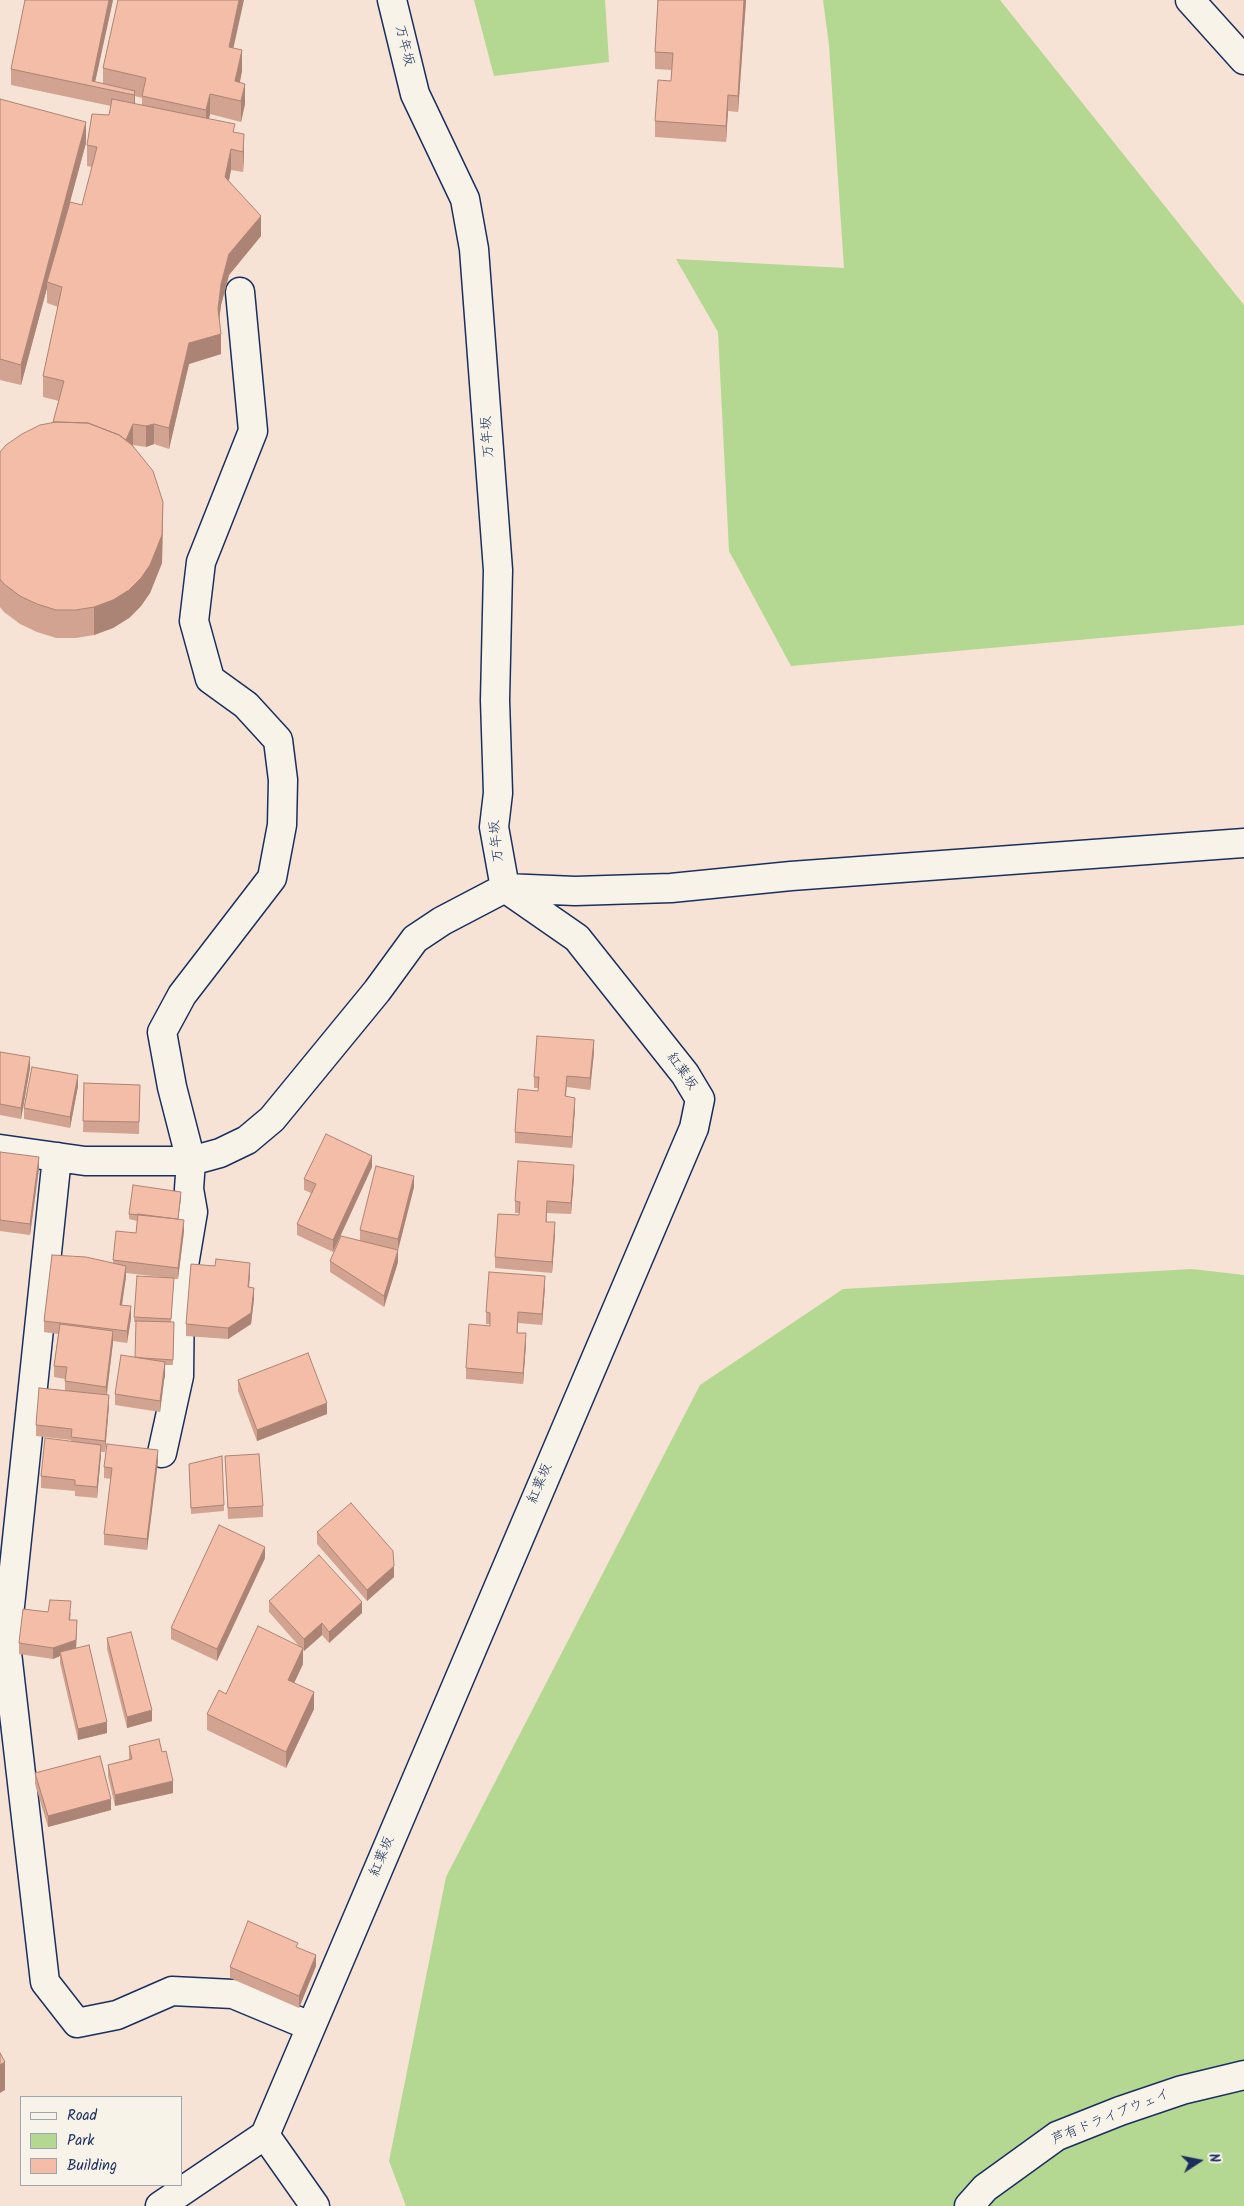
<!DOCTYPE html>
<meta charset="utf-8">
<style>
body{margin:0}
#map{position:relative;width:1244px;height:2206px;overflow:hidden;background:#f6e3d5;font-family:Kalam,sans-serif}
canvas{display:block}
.legend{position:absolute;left:20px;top:2096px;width:162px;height:90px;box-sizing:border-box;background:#f7f3e8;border:1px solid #9fa5b1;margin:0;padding:6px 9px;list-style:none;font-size:15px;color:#1b2f5e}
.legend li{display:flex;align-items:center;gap:10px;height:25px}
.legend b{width:25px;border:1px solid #9fa5b1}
.north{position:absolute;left:1174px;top:2136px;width:50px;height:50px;-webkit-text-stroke:4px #f7f3e8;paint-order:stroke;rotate:79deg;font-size:14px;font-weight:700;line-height:20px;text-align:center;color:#1b2f5e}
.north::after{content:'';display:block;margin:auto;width:18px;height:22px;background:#1b2f5e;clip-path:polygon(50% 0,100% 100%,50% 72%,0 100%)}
</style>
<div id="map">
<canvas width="1244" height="2206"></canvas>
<ul class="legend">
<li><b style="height:6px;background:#f7f3e8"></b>Road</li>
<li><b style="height:14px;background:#b4d792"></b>Park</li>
<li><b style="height:14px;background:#f4bda8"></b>Building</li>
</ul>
<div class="north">N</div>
</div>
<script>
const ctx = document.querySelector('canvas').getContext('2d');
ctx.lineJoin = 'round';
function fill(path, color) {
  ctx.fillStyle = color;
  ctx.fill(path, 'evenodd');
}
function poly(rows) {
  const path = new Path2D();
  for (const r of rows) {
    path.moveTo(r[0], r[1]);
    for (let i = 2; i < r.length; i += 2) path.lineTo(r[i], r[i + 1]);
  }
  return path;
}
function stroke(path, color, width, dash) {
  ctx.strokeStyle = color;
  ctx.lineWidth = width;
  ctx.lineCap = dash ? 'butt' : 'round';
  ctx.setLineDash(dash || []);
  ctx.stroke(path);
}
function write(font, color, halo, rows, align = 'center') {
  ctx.font = font + ' Kalam,"Klee One",sans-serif';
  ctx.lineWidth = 4;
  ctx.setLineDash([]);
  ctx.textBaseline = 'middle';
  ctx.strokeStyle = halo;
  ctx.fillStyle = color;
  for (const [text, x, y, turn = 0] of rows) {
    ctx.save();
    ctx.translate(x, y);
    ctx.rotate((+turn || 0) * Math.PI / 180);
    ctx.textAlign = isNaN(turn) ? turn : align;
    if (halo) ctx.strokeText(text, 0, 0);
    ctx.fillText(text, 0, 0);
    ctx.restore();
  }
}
fill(poly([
 [474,0,605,0,609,62,494,76],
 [823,0,1000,0,1244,305,1244,625,791,666,729,551,718,332,676,259,844,268,829,45],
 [1192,1269,1244,1275,1244,2206,406,2206,389,2161,446,1877,700,1385,843,1289]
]), '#b4d792');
const minor = poly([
 [1190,0,1244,60],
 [0,1149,85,1161,191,1161,220,1153,247,1140,272,1119,377,991,415,939,442,921,505,888,575,891,671,888,791,876,1244,843],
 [57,1157,6,1644,45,1982,77,2023,117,2015,172,1991,233,1994,310,2026],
 [162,1453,179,1376,180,1289,193,1212,189,1189,191,1161,172,1087,162,1032,182,995,272,878,282,825,283,780,278,740,246,705,210,679,194,621,201,562,253,431,240,292],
 [265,2135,694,1128,700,1099,685,1074,577,938,505,888,494,827,498,793,495,700,498,570,474,249,465,199,415,94,392,0],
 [265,2135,315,2206],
 [160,2206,265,2135],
 [969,2206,985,2188,1057,2136,1120,2111,1182,2090,1244,2075]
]);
stroke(minor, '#1b2f5e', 31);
stroke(minor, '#f7f3e8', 28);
fill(poly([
 [113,0,95,82,103,84,103,68,233,48,242,71,240,82,245,104,241,122,210,114,209,119,235,133,244,155,243,172,231,170,229,181,261,236,229,275,221,305,219,320,221,354,189,364,169,449,154,444,146,447,133,445,163,530,162,563,150,593,141,606,129,618,113,628,94,635,76,638,56,638,37,632,20,624,4,612,0,607,0,452,53,422,59,401,43,397,43,376,58,307,47,303,47,288,21,385,0,380,0,99,86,143,70,202,82,205,92,167,87,166,87,145,109,115,111,106,11,85,11,69],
 [135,96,142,98,142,105,135,104],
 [658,0,746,0,738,112,728,111,726,142,655,137,655,121,671,81,672,70,655,69,655,52],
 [0,1052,30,1068,21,1119,0,1115],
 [594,1052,590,1090,567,1087,566,1097,575,1109,572,1148,515,1143,515,1132,538,1091,538,1088,534,1088,534,1077],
 [84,1083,140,1085,139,1134,83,1132],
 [78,1086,70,1128,24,1119,24,1108],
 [0,1152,39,1168,30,1235,0,1231],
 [372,1167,333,1252,297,1235,297,1224,311,1193,304,1190,304,1179],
 [574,1177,571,1214,547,1213,547,1222,555,1234,552,1273,495,1268,495,1257,519,1215,519,1213,515,1213,515,1201],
 [414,1187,398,1250,363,1242,398,1262,384,1307,330,1272,330,1261,360,1241,360,1230],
 [181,1198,178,1219,184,1231,178,1279,174,1279,171,1322,174,1322,173,1365,165,1365,165,1373,160,1412,115,1405,115,1394,135,1357,136,1322,134,1322,134,1317,170,1278,126,1273,122,1305,131,1318,127,1343,113,1341,107,1395,109,1406,105,1452,101,1452,97,1498,75,1496,75,1491,41,1488,41,1476,71,1441,71,1440,36,1436,36,1425,65,1391,65,1379,54,1377,54,1366,58,1334,44,1332,44,1321,113,1263,113,1260,136,1233,137,1221,129,1219,129,1214],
 [215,1266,250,1274,249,1287,254,1299,251,1324,228,1339,186,1336,186,1324],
 [545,1287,542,1325,518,1323,518,1333,526,1344,523,1384,466,1379,466,1368,490,1326,490,1324,486,1324,486,1312],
 [238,1380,327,1414,257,1441,238,1391],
 [225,1456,263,1506,263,1517,228,1519],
 [158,1461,147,1550,104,1545,104,1534,111,1479,104,1478,104,1467],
 [189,1464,224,1505,224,1511,191,1514],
 [317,1532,394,1577,367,1601,317,1544],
 [265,1558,217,1661,171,1639,171,1628],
 [269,1601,362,1613,329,1643,322,1635,304,1651,303,1650,303,1664,294,1683,314,1709,286,1768,207,1730,207,1714,226,1694,299,1646,269,1612],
 [48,1612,71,1613,70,1620,77,1632,76,1648,107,1733,78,1740,60,1663,60,1656,53,1659,19,1654,19,1643],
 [107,1638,152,1721,127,1728,107,1649],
 [129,1746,173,1793,115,1806,108,1776,108,1765,129,1760],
 [35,1773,111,1810,48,1827,35,1784],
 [316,1966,299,2008,230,1978,230,1967]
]), '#d2a390');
fill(poly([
 [109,0,113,0,94,87,92,81],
 [239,0,244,0,229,68,229,47],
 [744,0,746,0,738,112,738,96],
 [242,50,242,71,236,100,235,81],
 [245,84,245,104,241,122,241,101],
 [135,91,135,107,134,111,134,95],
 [210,94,210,114,206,131,206,110],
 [728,95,728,111,726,142,726,126],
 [86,122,86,143,48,283,47,282,47,288,21,385,21,365],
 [244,134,244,155,243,172,243,152],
 [231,149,231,170,225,198,225,177],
 [261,216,261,236,229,275,221,305,218,330,218,309,221,284,229,254],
 [221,334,221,354,189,364,169,449,169,428,189,343],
 [133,424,133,445,125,442],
 [154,424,154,444,146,447,146,426],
 [163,502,162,563,150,593,141,606,129,618,113,628,94,635,94,607],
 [594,1040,594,1052,590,1090,590,1078],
 [30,1057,30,1068,21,1119,21,1108],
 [78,1075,78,1086,70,1128,70,1117],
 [575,1098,575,1109,572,1148,572,1137],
 [372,1156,372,1167,333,1252,333,1240],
 [39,1157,39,1168,30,1235,30,1224],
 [574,1165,574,1177,571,1214,571,1203],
 [414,1176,414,1187,398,1250,398,1239],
 [181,1192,181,1198,177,1227,177,1221],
 [184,1220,184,1231,178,1279,178,1268],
 [555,1222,555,1234,552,1273,552,1262],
 [398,1250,398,1262,384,1307,384,1296],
 [250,1263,250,1274,248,1298,248,1287],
 [126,1266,126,1278,120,1316,120,1305],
 [545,1276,545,1287,542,1325,542,1314],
 [254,1288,254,1299,251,1324,228,1339,228,1328],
 [131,1306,131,1318,127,1343,127,1331],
 [113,1331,113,1343,106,1398,106,1387],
 [526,1333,526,1344,523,1384,523,1373],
 [165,1362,165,1373,160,1412,160,1401],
 [109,1395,109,1406,105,1452,105,1441],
 [327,1403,327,1414,257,1441,257,1430],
 [101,1445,101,1456,97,1498,97,1487],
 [158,1450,158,1461,147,1550,147,1539],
 [265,1547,265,1558,217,1661,217,1649],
 [394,1566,394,1577,367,1601,367,1590],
 [362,1602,362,1613,329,1643,329,1632],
 [77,1620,76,1651,60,1652,60,1656,53,1659,53,1648],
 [322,1623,322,1635,304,1651,304,1639],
 [303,1648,303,1664,288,1696,288,1680],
 [314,1692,314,1709,286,1768,286,1752],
 [152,1710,152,1721,127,1728,127,1717],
 [107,1722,107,1733,78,1740,78,1729],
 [173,1781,173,1793,115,1806,115,1795],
 [111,1799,111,1810,48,1827,48,1816],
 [316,1955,316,1966,299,2008,299,1996],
 [5,2062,5,2090,0,2093,0,2065]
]), '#ab8476');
const building = poly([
 [25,0,109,0,92,81,135,91,134,95,11,69,25,0],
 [118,0,239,0,229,47,242,50,235,81,245,84,241,101,210,94,206,110,142,96,146,78,103,68,118,0],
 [658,0,744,0,738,96,728,95,726,126,655,121,658,80,671,81,673,53,655,52,658,0],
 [0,99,86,122,21,365,0,359,0,99],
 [112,99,235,124,233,132,244,134,243,152,231,149,225,177,261,216,229,254,221,284,218,309,221,334,189,343,169,428,154,424,146,426,133,424,126,440,119,435,88,423,56,422,53,422,64,381,43,376,62,287,47,282,70,202,82,205,97,147,87,145,92,114,109,115,112,99],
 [56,422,88,423,119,435,132,445,153,471,163,502,162,535,150,565,141,578,129,590,113,600,94,607,76,610,56,610,37,604,20,596,4,584,0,579,0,452,6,445,22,434,40,425,56,422],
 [537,1036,594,1040,590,1078,567,1076,565,1096,575,1098,572,1137,515,1132,518,1089,538,1091,539,1077,534,1077,537,1036],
 [0,1052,30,1057,21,1108,0,1104,0,1052],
 [32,1067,78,1075,70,1117,24,1108,32,1067],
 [84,1083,140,1085,139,1122,83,1121,84,1083],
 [326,1134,372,1156,333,1240,297,1224,316,1184,304,1179,326,1134],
 [0,1152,39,1157,30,1224,0,1220,0,1152],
 [518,1161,574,1165,571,1203,547,1201,546,1222,555,1222,552,1262,495,1257,498,1214,519,1215,520,1202,515,1201,518,1161],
 [376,1166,414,1176,398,1239,360,1230,376,1166],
 [133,1185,181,1192,178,1219,129,1214,133,1185],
 [138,1214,184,1220,178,1268,113,1260,116,1231,136,1233,138,1214],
 [341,1236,398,1250,384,1296,330,1261,341,1236],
 [52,1255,86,1257,126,1266,120,1305,131,1306,127,1331,44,1321,52,1255],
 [216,1259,250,1263,248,1287,254,1288,251,1313,228,1328,186,1324,191,1264,215,1266,216,1259],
 [489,1272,545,1276,542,1314,518,1312,517,1333,526,1333,523,1373,466,1368,469,1324,490,1326,490,1313,486,1312,489,1272],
 [137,1276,174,1278,171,1319,134,1317,137,1276],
 [136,1321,174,1322,173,1360,143,1358,135,1357,136,1321],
 [60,1324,113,1331,106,1387,65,1381,67,1367,54,1366,60,1324],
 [308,1353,327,1403,257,1430,238,1380,308,1353],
 [121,1355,165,1362,160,1401,115,1394,121,1355],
 [39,1388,109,1395,105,1441,71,1437,72,1429,36,1425,39,1388],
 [45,1438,101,1445,97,1487,75,1485,75,1480,41,1476,45,1438],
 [107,1444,158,1450,147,1539,104,1534,112,1468,104,1467,107,1444],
 [259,1454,263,1506,228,1508,225,1456,259,1454],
 [222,1456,224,1505,191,1508,189,1464,222,1456],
 [351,1503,393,1551,394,1566,367,1590,317,1532,351,1503],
 [219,1525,265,1547,217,1649,171,1628,219,1525],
 [319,1555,362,1602,329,1632,322,1623,304,1639,269,1601,319,1555],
 [50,1600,71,1601,69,1620,77,1620,76,1640,53,1648,19,1643,23,1609,48,1612,50,1600],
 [258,1626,303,1648,288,1680,314,1692,286,1752,207,1714,219,1690,226,1694,258,1626],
 [131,1632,152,1710,127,1717,107,1638,131,1632],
 [89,1645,107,1722,78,1729,60,1652,89,1645],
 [159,1739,162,1752,166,1751,173,1781,115,1795,108,1765,132,1759,129,1746,159,1739],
 [100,1756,111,1799,48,1816,35,1773,100,1756],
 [248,1921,298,1943,296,1947,316,1955,299,1996,230,1967,248,1921],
 [0,2053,5,2062,0,2065,0,2053]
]);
fill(building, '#f4bda8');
stroke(building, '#ab8476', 1);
write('14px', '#1b2f5e', '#f7f3e8', [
 ["万年坂",403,46,76],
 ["万年坂",489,437,-94],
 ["万年坂",498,841,-96],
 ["紅葉坂",681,1072,55],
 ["紅葉坂",541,1484,-67],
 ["紅葉坂",383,1857,-67],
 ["芦有ドライブウェイ",1111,2118,-22]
]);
</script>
